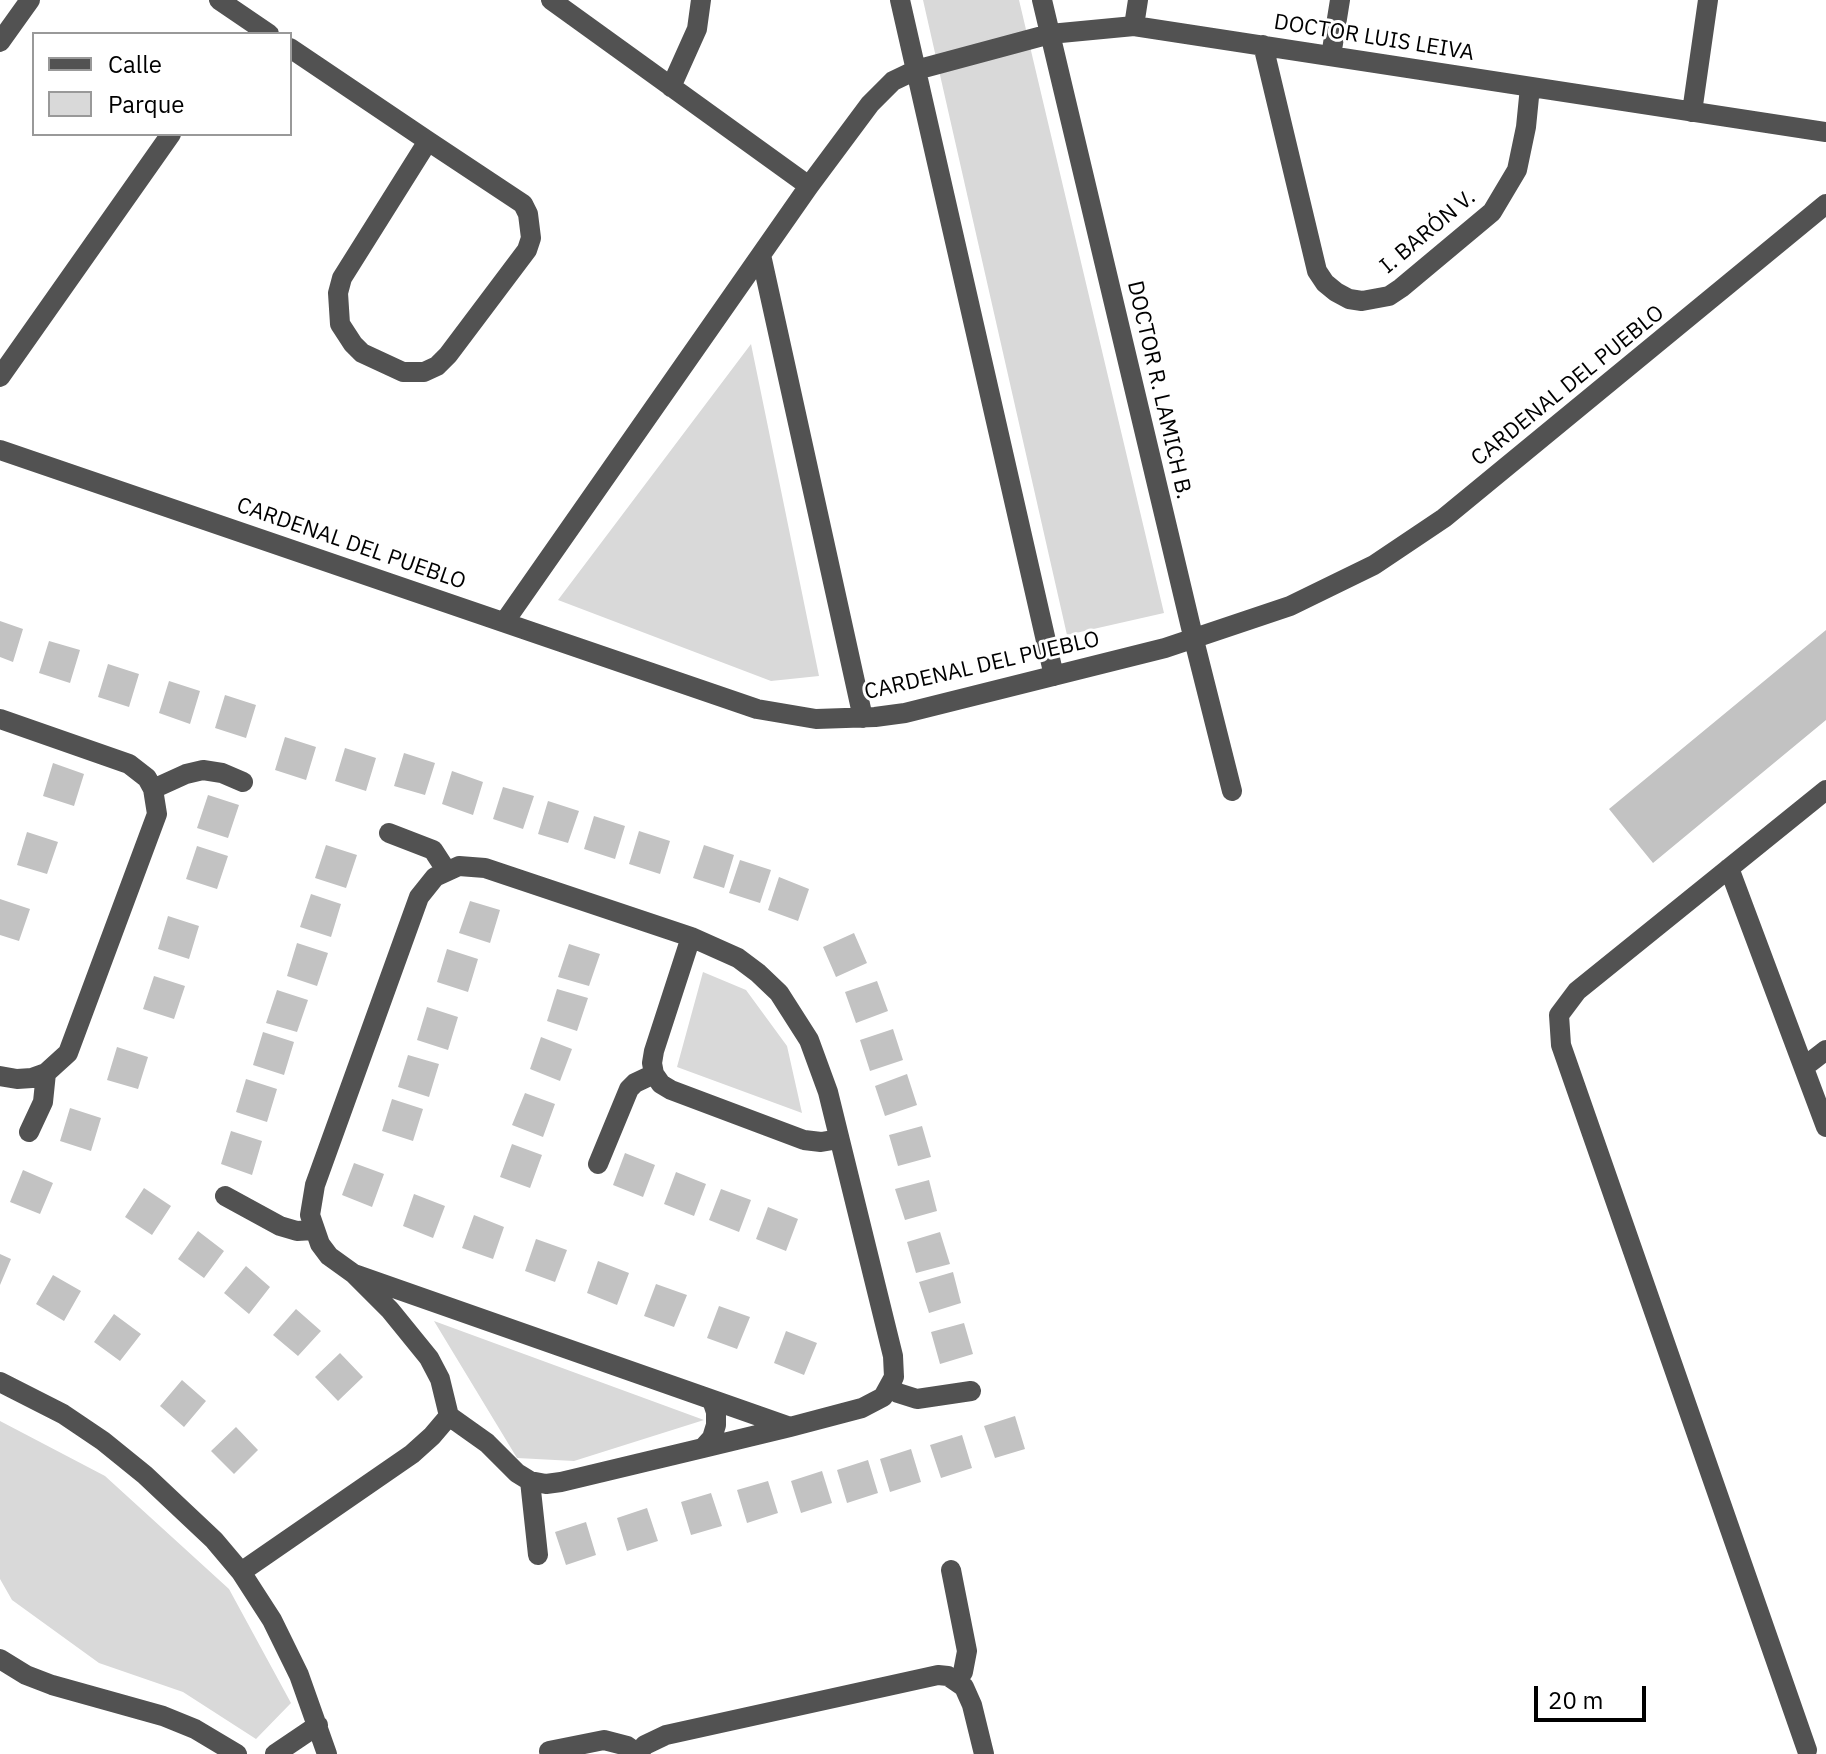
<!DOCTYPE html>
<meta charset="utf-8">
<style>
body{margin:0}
#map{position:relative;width:1826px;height:1754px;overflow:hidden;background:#fff;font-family:"IBM Plex Sans",sans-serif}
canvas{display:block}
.legend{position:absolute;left:32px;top:32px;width:260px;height:104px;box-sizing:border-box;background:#fff;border:2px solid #999;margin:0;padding:10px 14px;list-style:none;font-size:24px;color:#000}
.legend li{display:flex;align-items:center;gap:16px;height:40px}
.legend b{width:40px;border:2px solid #999}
.scale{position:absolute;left:1534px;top:1686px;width:112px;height:36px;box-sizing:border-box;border:4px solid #000;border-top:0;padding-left:10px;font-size:24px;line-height:28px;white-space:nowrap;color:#000;-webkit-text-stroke:6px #fff;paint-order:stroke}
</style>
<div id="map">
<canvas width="1826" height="1754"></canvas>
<ul class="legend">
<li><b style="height:10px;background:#525252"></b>Calle</li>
<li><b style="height:22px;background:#d9d9d9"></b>Parque</li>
</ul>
<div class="scale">20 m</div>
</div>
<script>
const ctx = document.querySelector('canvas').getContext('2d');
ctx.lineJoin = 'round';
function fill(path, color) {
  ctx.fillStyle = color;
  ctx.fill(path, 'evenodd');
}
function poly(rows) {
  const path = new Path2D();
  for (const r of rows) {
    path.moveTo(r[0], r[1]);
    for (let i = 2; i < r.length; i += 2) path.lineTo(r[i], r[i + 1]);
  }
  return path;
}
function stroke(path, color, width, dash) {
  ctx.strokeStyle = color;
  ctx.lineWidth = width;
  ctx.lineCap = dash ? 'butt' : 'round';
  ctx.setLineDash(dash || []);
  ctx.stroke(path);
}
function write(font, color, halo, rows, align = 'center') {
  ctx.font = font + ' "IBM Plex Sans",sans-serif';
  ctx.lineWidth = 6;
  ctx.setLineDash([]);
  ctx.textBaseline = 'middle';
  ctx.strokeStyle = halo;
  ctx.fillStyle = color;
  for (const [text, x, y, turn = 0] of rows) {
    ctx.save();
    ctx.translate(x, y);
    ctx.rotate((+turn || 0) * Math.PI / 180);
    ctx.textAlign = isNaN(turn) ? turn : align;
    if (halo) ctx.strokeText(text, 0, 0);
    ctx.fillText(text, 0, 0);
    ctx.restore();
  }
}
fill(poly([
 [923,0,1019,0,1164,613,1067,635],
 [751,344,819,676,771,681,558,600],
 [703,972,746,990,787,1046,802,1113,677,1067],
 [434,1321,704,1420,574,1461,517,1458],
 [0,1421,105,1476,229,1589,291,1703,256,1739,183,1692,99,1663,12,1600,0,1579]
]), '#d9d9d9');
fill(poly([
 [0,621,23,629,13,662,0,657],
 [1826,630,1826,720,1653,863,1609,809],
 [49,641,80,650,70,683,39,673],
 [108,664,139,674,129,707,98,697],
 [169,681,200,691,190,724,159,713],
 [225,695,256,705,246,738,215,728],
 [285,737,316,747,306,780,275,770],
 [345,748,376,758,366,791,335,781],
 [404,753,435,763,425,795,394,786],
 [53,763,84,774,74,806,43,796],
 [452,771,483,782,473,815,442,804],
 [503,787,534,796,523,829,493,819],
 [208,795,239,805,228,838,197,828],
 [548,801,579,811,568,843,538,834],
 [594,816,625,826,615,859,584,849],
 [639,831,670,841,660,874,629,864],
 [27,832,58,842,47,874,17,865],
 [326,845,357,855,346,888,315,878],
 [704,845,734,855,724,888,693,878],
 [197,846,228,856,217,889,186,879],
 [740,860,771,870,760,903,729,893],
 [779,877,809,889,798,921,768,910],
 [311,894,341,904,331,937,300,927],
 [0,899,30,909,19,941,0,935],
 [470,901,500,910,490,943,459,933],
 [168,916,199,926,189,959,158,949],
 [854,933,867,963,836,977,823,947],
 [297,943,328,953,317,986,287,976],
 [569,944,600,954,589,986,558,977],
 [447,949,478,959,468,992,437,982],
 [154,976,185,986,174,1019,143,1009],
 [877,981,888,1011,856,1023,845,992],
 [557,989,588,998,577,1031,547,1021],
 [277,990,308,1000,297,1032,266,1023],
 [427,1007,458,1017,448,1050,417,1040],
 [893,1029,903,1060,870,1071,860,1040],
 [263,1032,294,1042,284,1075,253,1065],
 [541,1037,572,1049,560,1081,530,1069],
 [117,1047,148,1057,138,1089,107,1080],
 [408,1055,439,1064,429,1097,398,1087],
 [907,1074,917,1105,885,1116,875,1086],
 [246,1079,277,1089,267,1122,236,1112],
 [525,1093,555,1104,543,1137,512,1125],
 [392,1099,423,1109,413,1141,382,1131],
 [70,1108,101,1118,91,1151,60,1141],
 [922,1126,931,1157,898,1166,889,1135],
 [231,1131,262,1141,252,1175,221,1164],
 [512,1144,542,1155,530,1188,500,1177],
 [625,1153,655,1165,643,1197,613,1185],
 [354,1163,384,1174,372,1207,342,1195],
 [23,1170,53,1183,40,1214,10,1202],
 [676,1172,706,1184,694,1216,664,1204],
 [929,1180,937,1211,905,1220,895,1189],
 [144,1188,171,1206,152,1235,125,1217],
 [721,1189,751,1200,739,1232,709,1220],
 [414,1194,445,1206,433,1238,403,1226],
 [768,1207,798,1219,786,1251,756,1239],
 [474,1215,504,1227,493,1259,462,1248],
 [198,1231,224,1251,204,1278,178,1259],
 [940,1232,950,1264,916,1273,907,1242],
 [536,1239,567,1250,555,1282,525,1271],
 [0,1254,11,1259,0,1285],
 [598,1261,629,1273,617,1305,587,1293],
 [246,1266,270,1287,249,1314,224,1293],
 [953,1272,961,1303,929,1313,919,1282],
 [53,1275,81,1291,64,1321,36,1304],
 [656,1284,687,1295,674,1327,644,1316],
 [719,1306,750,1317,737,1349,707,1338],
 [296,1309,321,1331,298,1356,273,1335],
 [114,1314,141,1334,120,1361,94,1342],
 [964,1323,973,1354,940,1364,931,1332],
 [786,1331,817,1343,804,1375,774,1363],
 [340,1353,363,1377,338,1401,315,1377],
 [182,1380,206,1401,184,1427,160,1406],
 [1015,1416,1025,1449,995,1458,984,1426],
 [236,1427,258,1450,234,1474,211,1451],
 [962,1435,972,1468,941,1478,930,1445],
 [911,1449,921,1482,890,1492,880,1459],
 [868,1460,878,1493,847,1503,837,1470],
 [822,1471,832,1503,801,1513,791,1481],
 [768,1481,778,1513,747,1523,737,1490],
 [711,1493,722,1526,691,1535,681,1502],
 [647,1508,658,1541,627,1551,617,1518],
 [586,1522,596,1555,566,1565,555,1532]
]), '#c2c2c2');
stroke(poly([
 [219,0,269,34],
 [551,0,809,186],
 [900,0,1054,676],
 [1042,0,1193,636,1232,791],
 [1134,26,1138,0],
 [0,42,30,0],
 [1263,45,1317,271,1325,283,1336,292,1349,299,1362,301,1389,296,1401,288,1492,212,1517,170,1526,127,1530,87],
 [290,48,428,141,523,204,528,214,531,238,527,250,448,355,437,366,424,372,403,372,362,353,353,344,340,324,338,293,342,278,428,141],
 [1331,56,1340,0],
 [671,87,697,29,701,0],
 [1692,112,1708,0],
 [761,255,863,718],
 [0,377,171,134],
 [0,450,757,709,816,719,875,717,905,713,1165,648,1290,606,1374,565,1444,518,1826,204],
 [505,621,809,186,870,104,893,81,916,70,1050,34,1134,26,1826,132],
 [0,719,129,764,147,778,153,789,157,814,68,1053,46,1073,32,1078,17,1079,0,1076],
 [153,789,186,774,203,770,222,773,243,782],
 [389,833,433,850,446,870],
 [1729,868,1826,1127],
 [691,937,654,1051,652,1063,654,1074,661,1084,671,1090,804,1140,821,1142,839,1139],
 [1804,1067,1826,1050],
 [29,1132,43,1102,46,1073],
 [598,1164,629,1089,635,1083,654,1074],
 [225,1196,280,1226,297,1231,314,1230],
 [354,1274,390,1310,429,1358,440,1379,449,1416,487,1443,517,1473,530,1481,546,1484,561,1482,703,1448,790,1427,862,1408,883,1397,894,1377,893,1356,828,1092,809,1040,779,993,758,973,738,958,691,937,485,868,459,866,435,877,419,897,315,1185,310,1215,320,1244,329,1256,354,1274,790,1427],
 [0,1382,63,1414,103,1441,145,1475,214,1540,241,1572,272,1620,299,1675,327,1754],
 [890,1387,898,1393,917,1399,971,1391],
 [703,1448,712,1438,716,1425,716,1412,712,1400],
 [530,1481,538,1555],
 [951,1570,967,1651,963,1672,957,1681],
 [241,1572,412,1454,432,1436,449,1416],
 [0,1659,26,1675,52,1685,163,1716,195,1729,237,1754],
 [1807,1750,1561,1045,1559,1015,1577,991,1826,790],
 [549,1751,604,1740,627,1746,637,1753],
 [275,1754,318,1725],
 [637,1754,645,1745,666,1735,938,1675,948,1676,964,1687,972,1705,984,1754]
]), '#525252', 20);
write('22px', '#000', '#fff', [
 ["DOCTOR LUIS LEIVA",1374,38,9],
 ["I. BARÓN V.",1428,232,-40],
 ["CARDENAL DEL PUEBLO",1568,386,-39],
 ["DOCTOR R. LAMICH B.",1159,390,77],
 ["CARDENAL DEL PUEBLO",351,544,19],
 ["CARDENAL DEL PUEBLO",982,666,-13]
]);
</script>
